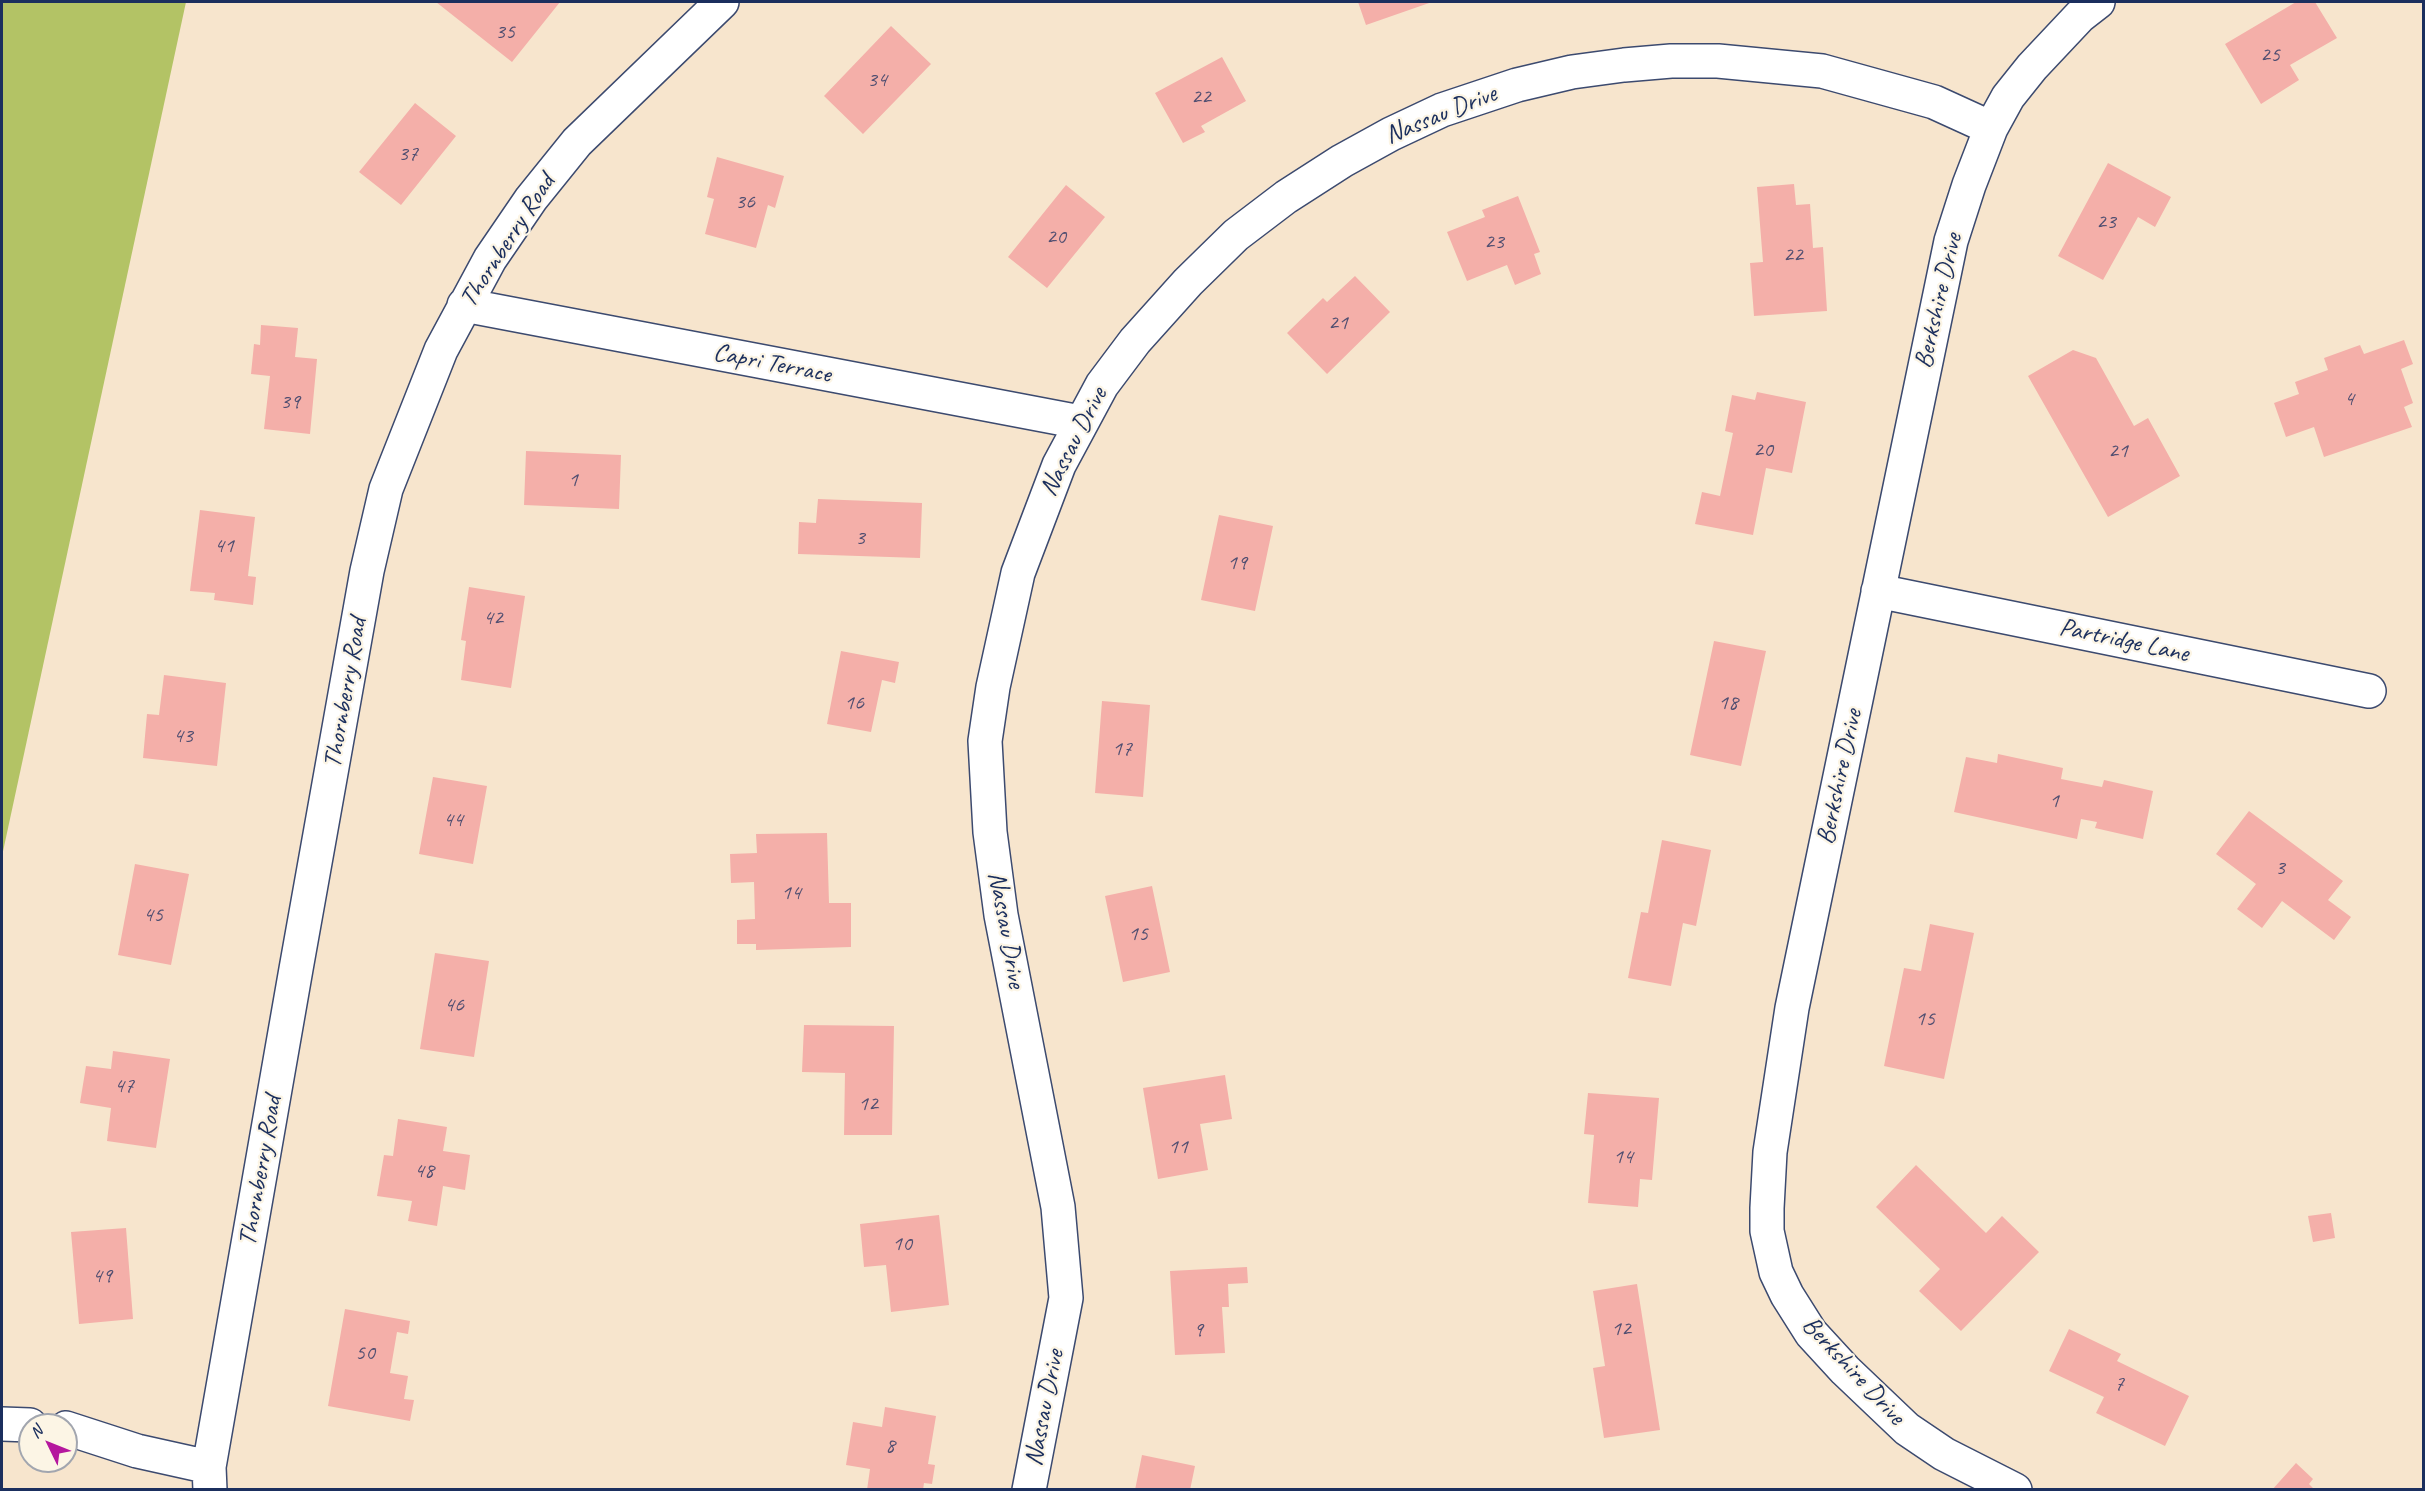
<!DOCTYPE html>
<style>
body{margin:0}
#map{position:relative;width:2425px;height:1491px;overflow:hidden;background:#f7e5cd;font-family:Caveat,sans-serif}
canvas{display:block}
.frame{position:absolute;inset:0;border:3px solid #1b2f5e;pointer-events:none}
.north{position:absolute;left:18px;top:1413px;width:60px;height:60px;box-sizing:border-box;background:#fcf5e5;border:2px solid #a2a6af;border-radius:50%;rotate:313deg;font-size:16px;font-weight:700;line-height:24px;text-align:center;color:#1b2f5e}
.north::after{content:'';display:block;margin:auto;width:21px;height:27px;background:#b5179e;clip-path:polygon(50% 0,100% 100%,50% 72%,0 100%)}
</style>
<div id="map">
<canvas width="2425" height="1491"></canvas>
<div class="frame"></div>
<div class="north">N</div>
</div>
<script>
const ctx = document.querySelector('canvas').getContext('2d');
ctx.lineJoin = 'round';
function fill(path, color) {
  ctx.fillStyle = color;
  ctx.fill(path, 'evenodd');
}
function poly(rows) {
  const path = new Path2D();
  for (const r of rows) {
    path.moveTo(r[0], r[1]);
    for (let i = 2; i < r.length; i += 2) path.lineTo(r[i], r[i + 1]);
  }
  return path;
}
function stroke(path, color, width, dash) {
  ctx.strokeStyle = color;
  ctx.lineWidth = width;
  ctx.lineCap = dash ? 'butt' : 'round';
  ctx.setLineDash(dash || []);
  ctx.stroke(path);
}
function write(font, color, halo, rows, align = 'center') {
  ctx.font = font + ' Caveat,sans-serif';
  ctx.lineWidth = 4.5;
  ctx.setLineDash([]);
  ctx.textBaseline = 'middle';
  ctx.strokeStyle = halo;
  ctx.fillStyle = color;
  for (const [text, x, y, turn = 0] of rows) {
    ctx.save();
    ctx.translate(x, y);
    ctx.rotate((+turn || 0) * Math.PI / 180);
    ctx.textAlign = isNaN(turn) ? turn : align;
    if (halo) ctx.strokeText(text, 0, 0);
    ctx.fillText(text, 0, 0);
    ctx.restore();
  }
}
fill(poly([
 [2,2,186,2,2,856]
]), '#b3c365');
fill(poly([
 [436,2,560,2,512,62],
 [1358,2,1432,2,1366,25],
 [2296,2,2315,2,2337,38,2290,65,2299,80,2261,104,2225,44],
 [891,26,931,64,863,134,824,96],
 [1222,57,1246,101,1201,126,1205,132,1183,143,1155,93],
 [415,103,456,136,401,205,359,172],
 [717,157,784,176,775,208,768,205,756,248,705,234,714,199,707,197],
 [2108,163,2171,197,2155,227,2138,217,2103,280,2058,256],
 [1794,184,1796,205,1810,204,1813,248,1823,247,1827,311,1754,316,1750,263,1763,262,1757,187],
 [1066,185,1105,217,1047,288,1008,257],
 [1518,196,1540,252,1534,254,1541,274,1515,285,1507,265,1467,281,1447,232,1485,217,1482,210],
 [1355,276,1390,312,1327,374,1287,333,1323,298,1327,302],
 [261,325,298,328,295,357,317,359,310,434,264,429,270,376,251,374,254,344,260,345],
 [2404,340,2413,364,2401,369,2413,403,2404,407,2412,427,2324,457,2314,427,2286,437,2274,403,2299,394,2295,382,2328,370,2324,358,2360,345,2364,354],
 [2073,350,2096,358,2134,426,2148,418,2180,476,2108,517,2028,376],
 [1757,392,1806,402,1792,473,1766,468,1753,535,1695,524,1702,492,1720,496,1733,433,1725,431,1732,395,1755,400],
 [526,451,621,455,619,509,524,505],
 [818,499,922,503,920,558,798,554,799,522,816,523],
 [200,510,255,517,248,576,256,577,253,605,214,600,215,593,190,591],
 [1219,515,1273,526,1255,611,1201,600],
 [469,587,525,596,511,688,461,680,466,641,461,640],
 [1714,641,1766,651,1741,766,1690,755],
 [841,651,899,662,895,683,882,680,871,732,827,724],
 [164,675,226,683,217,766,143,758,147,714,159,715],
 [1102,701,1150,705,1143,797,1095,793],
 [1998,754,2063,768,2061,779,2102,787,2104,780,2153,791,2143,839,2095,828,2097,822,2081,819,2077,839,1954,812,1966,757,1997,763],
 [433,777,487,786,473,864,419,854],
 [2249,811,2343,881,2328,900,2351,917,2334,940,2282,901,2262,928,2237,909,2256,884,2216,854],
 [827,833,829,903,851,903,851,947,756,950,756,944,737,944,737,920,755,919,754,882,731,883,730,854,757,853,756,834],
 [1662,840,1711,850,1696,926,1683,923,1671,986,1628,978,1641,912,1648,913],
 [135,864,189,874,171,965,118,955],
 [1152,886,1170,972,1123,982,1105,896],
 [1930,924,1974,933,1944,1079,1884,1066,1904,968,1921,971],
 [435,953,489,961,474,1057,420,1049],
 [804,1025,894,1026,892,1135,844,1135,845,1073,802,1072],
 [113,1051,170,1059,156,1148,107,1141,111,1108,80,1103,86,1066,111,1069],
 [1225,1075,1232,1119,1200,1124,1208,1170,1158,1179,1143,1088],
 [1588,1093,1659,1098,1652,1180,1640,1179,1638,1207,1588,1203,1594,1135,1584,1134],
 [398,1119,447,1127,443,1151,470,1155,465,1190,443,1186,437,1226,408,1221,412,1201,377,1196,384,1155,393,1156],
 [1916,1165,1986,1233,2002,1216,2039,1252,1961,1331,1919,1291,1940,1269,1876,1207],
 [2331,1213,2335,1238,2313,1242,2308,1216],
 [939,1215,949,1305,891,1312,886,1265,864,1267,860,1224],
 [126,1228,133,1319,79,1324,71,1232],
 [1247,1267,1248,1283,1228,1284,1229,1307,1222,1307,1225,1353,1175,1355,1170,1271],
 [1637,1284,1660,1430,1604,1438,1593,1368,1605,1366,1593,1291],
 [345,1309,410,1321,408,1334,397,1332,390,1373,408,1376,404,1399,414,1400,410,1421,328,1406],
 [2069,1329,2121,1354,2117,1361,2189,1396,2165,1446,2096,1413,2104,1397,2049,1371],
 [885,1407,936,1416,928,1464,935,1465,932,1484,924,1483,923,1490,867,1490,870,1469,846,1465,853,1422,882,1427],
 [1142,1455,1195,1466,1190,1490,1135,1490],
 [2296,1463,2313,1479,2309,1484,2315,1490,2272,1490]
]), '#f4afa9');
const minor = poly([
 [464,305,1080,422],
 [1878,591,2369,691],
 [2,1424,30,1425],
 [66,1428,137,1451,209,1467],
 [210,1490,209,1467,296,969,367,571,386,489,441,350,490,259,531,199,577,142,722,2],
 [1029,1490,1066,1298,1058,1207,1001,915,990,832,985,741,993,687,1018,573,1059,465,1102,385,1135,341,1188,282,1236,235,1286,197,1342,161,1391,134,1442,110,1517,85,1572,72,1624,65,1671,61,1718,61,1822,71,1934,102,1991,128],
 [2015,1490,1944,1454,1907,1429,1845,1370,1811,1333,1787,1295,1776,1272,1767,1231,1767,1208,1770,1152,1792,1008,1951,241,1969,185,1991,128,2008,97,2032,67,2080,16,2098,2]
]);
stroke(minor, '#3c4a6f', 36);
stroke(minor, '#fff', 33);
write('22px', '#514f71', null, [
 ["35",505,32],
 ["25",2270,55],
 ["34",877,80],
 ["22",1201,97],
 ["37",408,154],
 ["36",745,202],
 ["23",2106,222],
 ["20",1056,237],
 ["23",1494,242],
 ["22",1793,255],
 ["21",1338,323],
 ["4",2349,399],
 ["39",290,402],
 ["20",1763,450],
 ["21",2118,451],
 ["1",573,480],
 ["3",860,538],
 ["41",224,546],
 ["19",1237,563],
 ["42",493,618],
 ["16",854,703],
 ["18",1728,703],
 ["43",183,736],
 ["17",1122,749],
 ["1",2054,801],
 ["44",453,820],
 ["3",2280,868],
 ["14",791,893],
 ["45",153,915],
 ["15",1138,934],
 ["46",454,1005],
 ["15",1925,1019],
 ["47",124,1086],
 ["12",868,1104],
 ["11",1178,1147],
 ["14",1623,1157],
 ["48",424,1171],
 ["10",902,1244],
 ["49",102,1276],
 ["12",1621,1329],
 ["9",1198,1330],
 ["50",365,1353],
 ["7",2119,1384],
 ["8",890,1446]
]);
write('26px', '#1b2f5e', '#fcf5e5', [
 ["Nassau Drive",1441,115,-22],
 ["Thornberry Road",508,241,-57],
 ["Berkshire Drive",1939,301,-77],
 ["Capri Terrace",772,364,11],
 ["Nassau Drive",1074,442,-63],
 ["Partridge Lane",2124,641,12],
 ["Thornberry Road",346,693,-80],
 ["Berkshire Drive",1840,777,-78],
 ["Nassau Drive",1006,930,80],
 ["Thornberry Road",261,1171,-80],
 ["Berkshire Drive",1853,1371,47],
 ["Nassau Drive",1045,1408,-79]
]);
</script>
